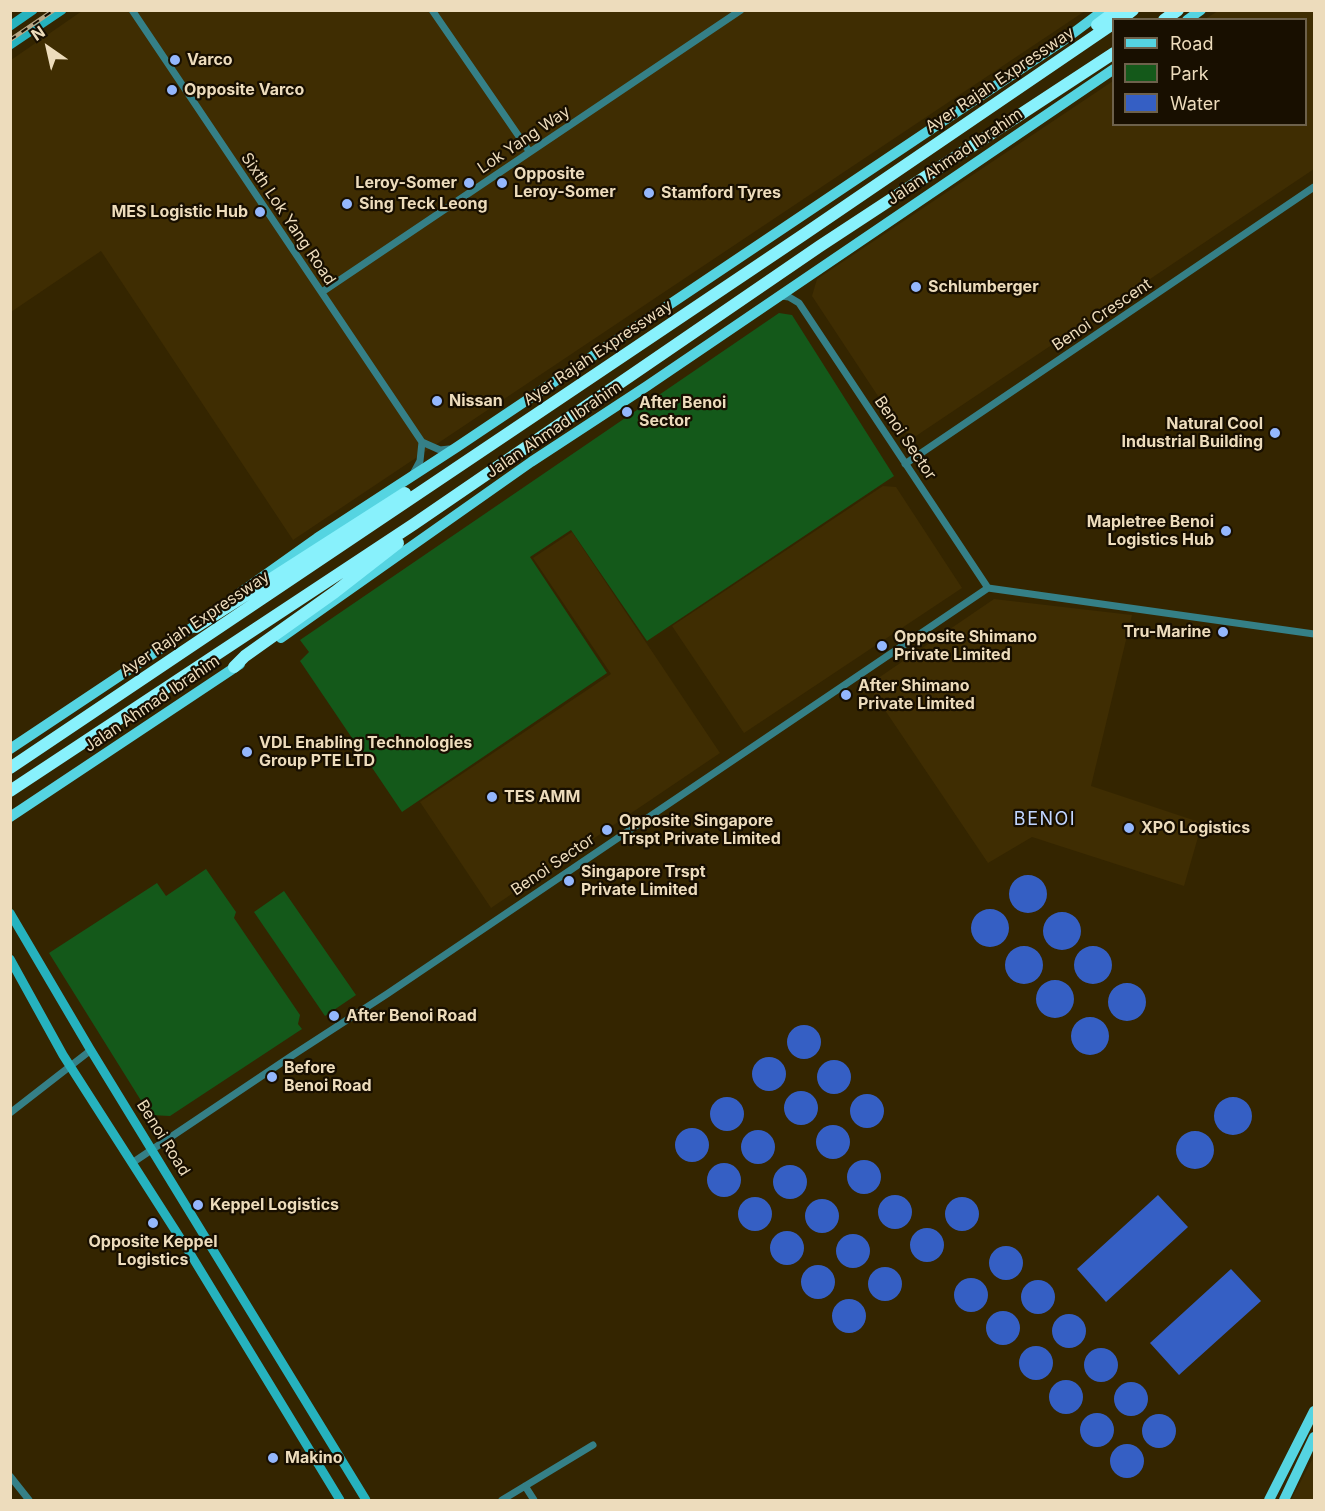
<!DOCTYPE html>
<style>
body{margin:0}
#map{position:relative;width:1325px;height:1511px;overflow:hidden;background:#342500;font-family:Inter,sans-serif}
canvas{display:block}
.frame{position:absolute;inset:0;border:12px solid #eddcbc;pointer-events:none}
.legend{position:absolute;left:1112px;top:18px;width:195px;height:108px;box-sizing:border-box;background:#180f00;border:2px solid #6d614b;margin:0;padding:8px 10px;list-style:none;font-size:18px;color:#eddcbc}
.legend li{display:flex;align-items:center;gap:12px;height:30px}
.legend b{width:30px;border:2px solid #6d614b}
.north{position:absolute;left:18px;top:18px;width:60px;height:60px;-webkit-text-stroke:4px #180f00;paint-order:stroke;rotate:326deg;font-size:16px;font-weight:700;line-height:24px;text-align:center;color:#eddcbc}
.north::after{content:'';display:block;margin:auto;width:21px;height:27px;background:#eddcbc;clip-path:polygon(50% 0,100% 100%,50% 72%,0 100%)}
</style>
<div id="map">
<canvas width="1325" height="1511"></canvas>
<div class="frame"></div>
<ul class="legend">
<li><b style="height:8px;background:#55d4e1"></b>Road</li>
<li><b style="height:16px;background:#14591a"></b>Park</li>
<li><b style="height:16px;background:#355fc4"></b>Water</li>
</ul>
<div class="north">N</div>
</div>
<script>
const ctx = document.querySelector('canvas').getContext('2d');
ctx.lineJoin = 'round';
function fill(path, color) {
  ctx.fillStyle = color;
  ctx.fill(path, 'evenodd');
}
function poly(rows) {
  const path = new Path2D();
  for (const r of rows) {
    if (r.length === 3) {
      path.moveTo(r[0] + r[2], r[1]);
      path.arc(r[0], r[1], r[2], 0, 2 * Math.PI);
      continue;
    }
    path.moveTo(r[0], r[1]);
    for (let i = 2; i < r.length; i += 2) path.lineTo(r[i], r[i + 1]);
  }
  return path;
}
function stroke(path, color, width, dash) {
  ctx.strokeStyle = color;
  ctx.lineWidth = width;
  ctx.lineCap = dash ? 'butt' : 'round';
  ctx.setLineDash(dash || []);
  ctx.stroke(path);
}
function write(font, color, halo, rows, align = 'center') {
  ctx.font = font + ' Inter,sans-serif';
  ctx.lineWidth = 4.5;
  ctx.setLineDash([]);
  ctx.textBaseline = 'middle';
  ctx.strokeStyle = halo;
  ctx.fillStyle = color;
  for (const [text, x, y, turn = 0] of rows) {
    ctx.save();
    ctx.translate(x, y);
    ctx.rotate((+turn || 0) * Math.PI / 180);
    ctx.textAlign = isNaN(turn) ? turn : align;
    if (halo) ctx.strokeText(text, 0, 0);
    ctx.fillText(text, 0, 0);
    ctx.restore();
  }
}
fill(poly([
 [82,11,1085,11,293,540,101,251,11,312,11,60],
 [1218,11,1314,11,1314,169,916,436,901,431,812,296,817,279,1113,81,1114,124,1306,124,1306,20,1205,19],
 [883,486,896,487,962,588,744,733,672,626],
 [572,532,720,753,491,908,420,802,611,674,533,558],
 [994,599,1132,615,1091,786,1202,823,1184,886,1032,837,988,863,868,685],
 [1314,1456,1314,1500,1291,1500]
]), '#3f2d02');
fill(poly([
 [779,313,792,315,894,476,647,641,571,530,530,557,607,673,402,812,300,661,309,652,300,640],
 [206,869,236,912,234,918,300,1015,298,1024,302,1029,170,1116,150,1115,49,953,157,883,166,896],
 [284,891,356,995,325,1016,254,912]
]), '#14591a');
fill(poly([
 [1028,894,19],
 [990,928,19],
 [1062,931,19],
 [1093,965,19],
 [1024,965,19],
 [1055,999,19],
 [1127,1002,19],
 [1090,1036,19],
 [804,1042,17],
 [769,1074,17],
 [834,1077,17],
 [801,1108,17],
 [867,1111,17],
 [1233,1116,19],
 [727,1114,17],
 [833,1142,17],
 [692,1145,17],
 [758,1147,17],
 [1195,1150,19],
 [864,1177,17],
 [724,1180,17],
 [790,1182,17],
 [1158,1195,1188,1227,1106,1302,1077,1269],
 [895,1212,17],
 [962,1214,17],
 [755,1214,17],
 [822,1216,17],
 [927,1245,17],
 [787,1248,17],
 [853,1251,17],
 [1006,1263,17],
 [818,1282,17],
 [885,1284,17],
 [1231,1269,1261,1301,1179,1375,1150,1343],
 [971,1295,17],
 [1038,1297,17],
 [849,1316,17],
 [1003,1328,17],
 [1069,1331,17],
 [1036,1363,17],
 [1101,1365,17],
 [1066,1397,17],
 [1131,1399,17],
 [1097,1430,17],
 [1159,1431,17],
 [1127,1461,17]
]), '#355fc4');
stroke(poly([
 [132,10,422,442,440,450,449,449],
 [432,10,529,151],
 [322,292,741,10],
 [781,296,789,297,799,303,988,588],
 [905,464,1314,187],
 [413,474,420,461,422,442],
 [10,1113,91,1050],
 [132,1163,293,1055,387,994,988,588,1314,634],
 [10,1476,29,1500],
 [525,1486,534,1500],
 [502,1500,593,1445]
]), '#358087', 7);
stroke(poly([
 [10,26,33,10],
 [10,45,62,10],
 [10,913,90,1049,366,1500],
 [10,959,63,1055,191,1255,340,1500]
]), '#26b2be', 9);
stroke(poly([
 [1187,20,1201,10],
 [241,592,317,538,457,447,1064,40,1104,10],
 [281,638,531,462,647,386,1114,69],
 [10,749,202,621],
 [10,817,240,664],
 [1269,1500,1314,1411],
 [1284,1500,1314,1437]
]), '#55d4e1', 10);
stroke(poly([
 [1120,20,1133,10],
 [1164,20,1178,10],
 [1097,25,1117,10],
 [196,627,405,493],
 [234,667,245,656,335,592,398,543],
 [10,768,803,235,1114,23],
 [10,791,414,524,820,246,1114,53]
]), '#88f1fc', 12);
const rail = poly([
 [10,40,54,10]
]);
stroke(rail, '#b7a785', 4.5);
stroke(rail, '#180f00', 2, [7]);
for (const [x, y, r, color] of [
 [175,60,6,"#94b7fd"],
 [172,90,6,"#94b7fd"],
 [469,183,6,"#94b7fd"],
 [502,183,6,"#94b7fd"],
 [649,193,6,"#94b7fd"],
 [347,204,6,"#94b7fd"],
 [260,212,6,"#94b7fd"],
 [916,287,6,"#94b7fd"],
 [437,401,6,"#94b7fd"],
 [627,412,6,"#94b7fd"],
 [1275,433,6,"#94b7fd"],
 [1226,531,6,"#94b7fd"],
 [1223,632,6,"#94b7fd"],
 [882,646,6,"#94b7fd"],
 [846,695,6,"#94b7fd"],
 [247,752,6,"#94b7fd"],
 [492,797,6,"#94b7fd"],
 [1129,828,6,"#94b7fd"],
 [607,830,6,"#94b7fd"],
 [569,881,6,"#94b7fd"],
 [334,1016,6,"#94b7fd"],
 [272,1077,6,"#94b7fd"],
 [198,1205,6,"#94b7fd"],
 [153,1223,6,"#94b7fd"],
 [273,1458,6,"#94b7fd"]
]) {
  const dot = new Path2D();
  dot.arc(x, y, r, 0, 2 * Math.PI);
  ctx.fillStyle = color;
  ctx.fill(dot);
  stroke(dot, '#180f00', 2);
}
write('bold 16px', '#eddcbc', '#180f00', [
 ["Varco",187,60],
 ["Opposite Varco",184,90],
 ["Opposite",514,174],
 ["Leroy-Somer",514,192],
 ["Leroy-Somer",457,183,"right"],
 ["Stamford Tyres",661,193],
 ["Sing Teck Leong",359,204],
 ["MES Logistic Hub",248,212,"right"],
 ["Schlumberger",928,287],
 ["Nissan",449,401],
 ["After Benoi",639,403],
 ["Sector",639,421],
 ["Natural Cool",1263,424,"right"],
 ["Industrial Building",1263,442,"right"],
 ["Mapletree Benoi",1214,522,"right"],
 ["Logistics Hub",1214,540,"right"],
 ["Tru-Marine",1211,632,"right"],
 ["Opposite Shimano",894,637],
 ["Private Limited",894,655],
 ["After Shimano",858,686],
 ["Private Limited",858,704],
 ["VDL Enabling Technologies",259,743],
 ["Group PTE LTD",259,761],
 ["TES AMM",504,797],
 ["Opposite Singapore",619,821],
 ["Trspt Private Limited",619,839],
 ["XPO Logistics",1141,828],
 ["Singapore Trspt",581,872],
 ["Private Limited",581,890],
 ["After Benoi Road",346,1016],
 ["Before",284,1068],
 ["Benoi Road",284,1086],
 ["Keppel Logistics",210,1205],
 ["Opposite Keppel",153,1242,"center"],
 ["Logistics",153,1260,"center"],
 ["Makino",285,1458]
], 'left');
write('16px', '#eddcbc', '#180f00', [
 ["Ayer Rajah Expressway",1000,80,-34],
 ["Lok Yang Way",524,140,-34],
 ["Jalan Ahmad Ibrahim",955,157,-34],
 ["Sixth Lok Yang Road",288,219,56],
 ["Benoi Crescent",1102,315,-34],
 ["Ayer Rajah Expressway",598,353,-34],
 ["Jalan Ahmad Ibrahim",554,430,-34],
 ["Benoi Sector",905,438,56],
 ["Ayer Rajah Expressway",195,624,-34],
 ["Jalan Ahmad Ibrahim",152,704,-34],
 ["Benoi Sector",553,865,-34],
 ["Benoi Road",163,1138,58]
]);
ctx.letterSpacing = '1.5px';
write('18px', '#c2d6ff', '#180f00', [
 ["BENOI",1045,820]
]);
ctx.letterSpacing = '0px';
</script>
